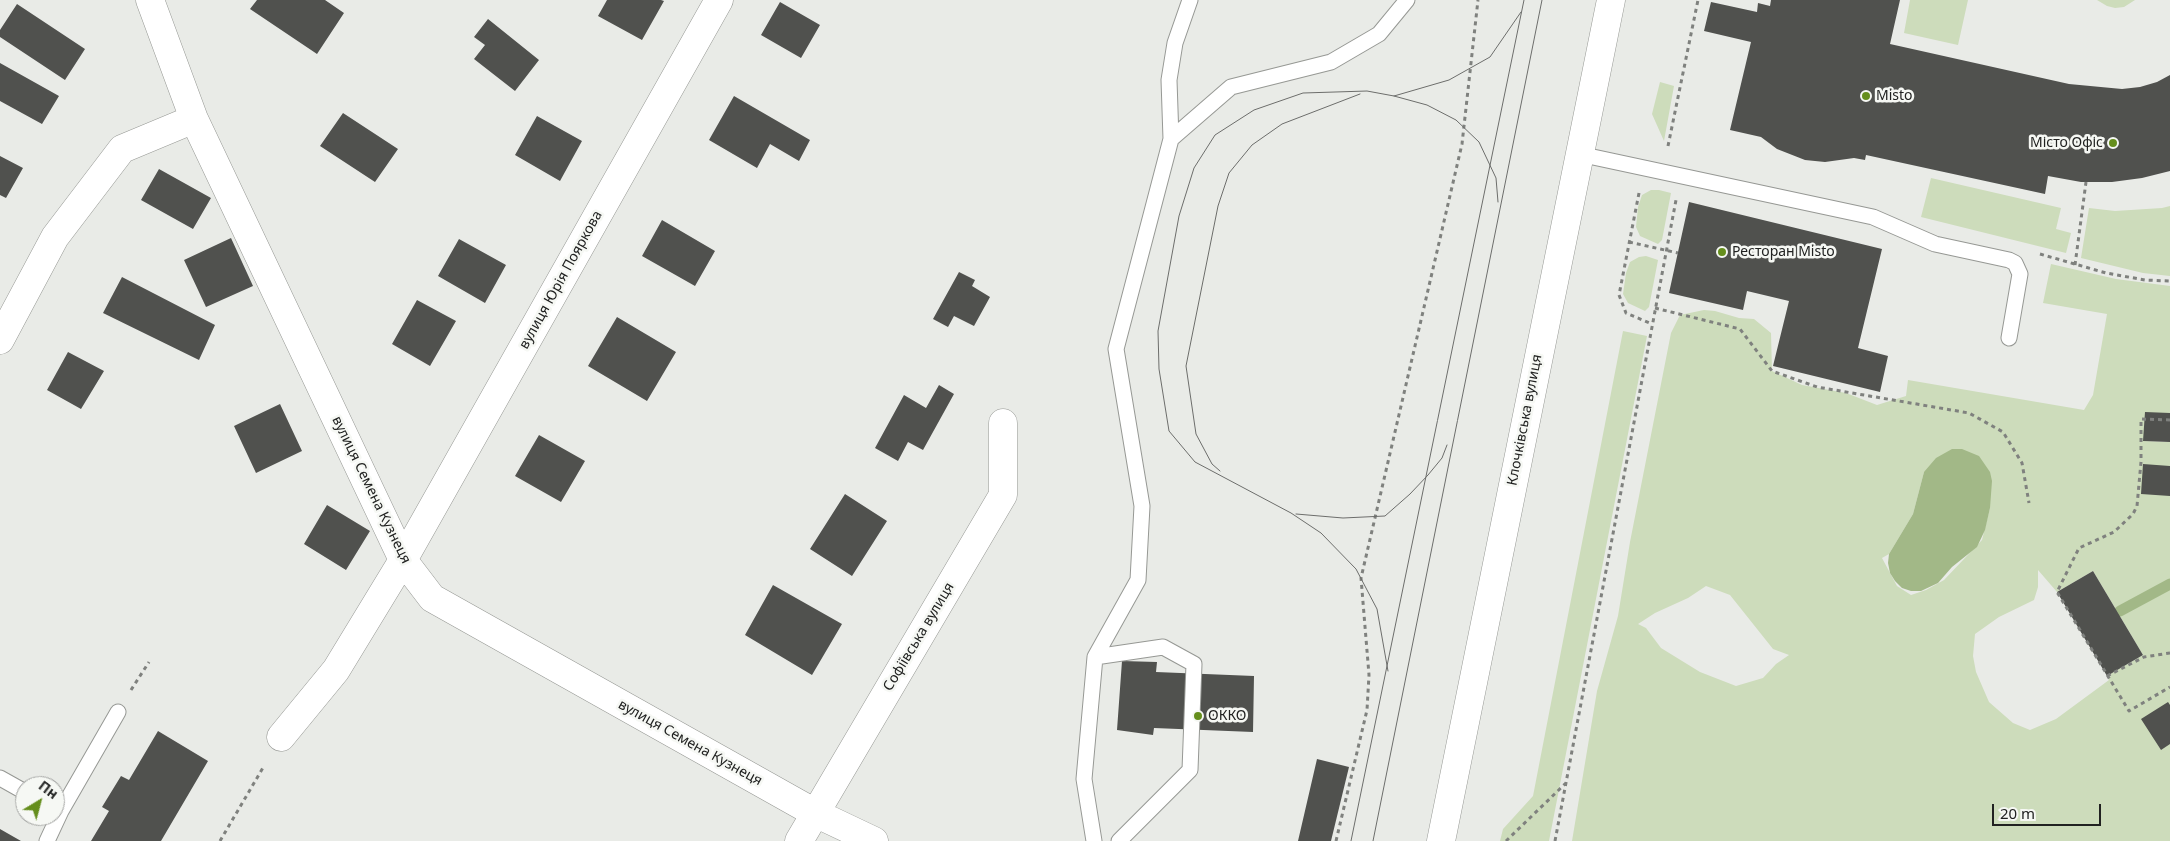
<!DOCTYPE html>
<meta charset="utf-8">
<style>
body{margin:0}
#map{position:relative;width:2170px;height:841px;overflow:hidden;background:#e9ebe7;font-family:"Noto Sans",sans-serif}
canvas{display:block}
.north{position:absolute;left:15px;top:776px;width:50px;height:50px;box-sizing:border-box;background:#f6f8f4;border:1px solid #a1a2a0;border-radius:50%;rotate:37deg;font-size:14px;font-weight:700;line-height:20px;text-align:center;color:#212221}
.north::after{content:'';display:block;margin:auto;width:18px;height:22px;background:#658e1c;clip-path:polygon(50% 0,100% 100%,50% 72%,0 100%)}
.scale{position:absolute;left:1992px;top:804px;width:109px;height:22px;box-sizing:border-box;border:2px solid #212221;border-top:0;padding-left:6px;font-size:15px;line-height:18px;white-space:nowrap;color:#212221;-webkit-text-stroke:4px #f6f8f4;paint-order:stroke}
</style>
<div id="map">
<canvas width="2170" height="841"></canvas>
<div class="north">Пн</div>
<div class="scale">20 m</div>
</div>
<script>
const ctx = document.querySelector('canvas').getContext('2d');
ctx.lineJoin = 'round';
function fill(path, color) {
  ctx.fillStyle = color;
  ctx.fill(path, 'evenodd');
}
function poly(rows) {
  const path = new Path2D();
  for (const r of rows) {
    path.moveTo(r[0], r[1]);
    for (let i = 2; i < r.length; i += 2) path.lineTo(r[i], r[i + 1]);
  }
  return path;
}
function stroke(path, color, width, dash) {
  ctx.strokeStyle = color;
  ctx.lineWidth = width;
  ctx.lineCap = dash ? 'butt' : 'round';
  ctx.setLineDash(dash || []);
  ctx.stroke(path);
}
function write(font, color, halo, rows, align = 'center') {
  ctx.font = font + ' "Noto Sans",sans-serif';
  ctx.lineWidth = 5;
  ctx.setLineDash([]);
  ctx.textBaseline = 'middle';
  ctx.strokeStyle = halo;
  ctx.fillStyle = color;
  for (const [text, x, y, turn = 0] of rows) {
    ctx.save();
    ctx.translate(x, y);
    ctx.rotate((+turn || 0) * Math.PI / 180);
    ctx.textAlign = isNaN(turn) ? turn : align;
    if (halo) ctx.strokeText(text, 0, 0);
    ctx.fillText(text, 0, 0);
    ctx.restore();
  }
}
fill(poly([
 [1910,0,1968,0,1958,45,1904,33],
 [2097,0,2135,0,2124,7,2115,8,2107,6],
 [1660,82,1674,86,1664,141,1652,114],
 [1931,178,2061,208,2056,229,2071,233,2066,253,1921,217],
 [1651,190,1659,190,1671,193,1662,240,1658,244,1640,236,1636,227,1638,207,1642,195],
 [2170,206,2170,276,2143,273,2081,258,2089,208,2115,211,2162,208],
 [1646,256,1658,260,1649,307,1645,311,1628,303,1623,294,1626,273,1630,262,1639,257],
 [2051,264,2116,279,2170,286,2170,414,2144,441,2170,442,2170,841,1572,841,1597,691,1618,616,1630,542,1671,333,1680,315,1704,310,1715,311,1739,318,1754,319,1771,333,1772,371,1802,385,1846,393,1877,405,1906,396,1908,380,2084,410,2093,395,2107,314,2043,303],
 [1924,472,1990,508,1982,540,1944,580,1926,590,1911,595,1897,586,1882,558,1889,554,1913,514],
 [2038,570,2057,592,2093,571,2143,655,2107,676,2109,680,2056,719,2030,730,2013,723,1989,702,1976,672,1973,656,1975,634,1999,617,2034,600,2038,587],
 [1706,586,1730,595,1773,649,1789,655,1776,664,1763,678,1736,686,1700,672,1661,648,1646,628,1638,624,1655,613,1688,598],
 [1623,331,1647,336,1549,841,1500,841,1503,829,1533,796]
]), '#cddcbb');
fill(poly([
 [1952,449,1962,449,1979,456,1990,472,1992,481,1990,508,1985,530,1977,547,1952,567,1938,583,1921,591,1911,591,1902,588,1895,581,1890,573,1888,563,1889,554,1913,514,1924,472,1936,458]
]), '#a2b887');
stroke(poly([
 [2120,611,2170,584]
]), '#a2b887', 11);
fill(poly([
 [257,0,325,0,344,13,317,54,250,9],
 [607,0,661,0,664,1,642,40,598,16],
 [1771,0,1900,0,1890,44,2069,84,2122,89,2140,87,2157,82,2170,75,2170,171,2142,178,2112,182,2081,182,2048,176,2045,194,1866,155,1865,160,1854,158,1825,162,1805,160,1777,149,1761,137,1730,130,1751,42,1704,31,1711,2,1757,12,1758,3,1770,6],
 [780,2,820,25,801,58,761,35],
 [17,4,85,49,65,80,0,37,0,30],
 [488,19,539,60,515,91,474,59,485,45,474,37],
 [0,63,59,96,42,124,0,101],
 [734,96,810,140,799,161,770,144,757,168,709,140],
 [343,113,398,149,375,182,320,146],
 [537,116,582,141,560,181,515,155],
 [0,156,23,168,6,198,0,195],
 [159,169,211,198,193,229,141,200],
 [1689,202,1882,249,1858,348,1888,356,1880,392,1773,366,1789,301,1747,291,1743,310,1669,293],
 [662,220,715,251,695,286,642,256],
 [231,238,253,286,206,307,184,260],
 [459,239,506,265,485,303,438,276],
 [959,272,975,280,972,286,990,297,974,326,954,316,948,327,933,319],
 [122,277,215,325,199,360,103,313],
 [417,300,456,321,430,366,392,344],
 [617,317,676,352,647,401,588,366],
 [68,352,104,371,81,409,47,390],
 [939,385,954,394,923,450,908,442,898,461,875,448,904,395,926,408],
 [280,404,302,451,256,473,234,426],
 [2145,412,2170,413,2170,442,2143,441],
 [539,435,585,461,561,502,515,476],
 [2143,464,2170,466,2170,496,2141,494],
 [845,494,887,521,852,576,810,549],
 [327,505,370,531,346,570,304,544],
 [2093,571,2143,655,2107,676,2057,592],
 [773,585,842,624,812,675,745,635],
 [1122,661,1157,662,1156,672,1254,676,1253,732,1154,728,1153,735,1117,730],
 [2168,702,2170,705,2170,744,2161,750,2141,719],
 [158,731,208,761,161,841,91,841,109,811,102,807,121,776,129,780],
 [1317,759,1349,767,1331,841,1298,841],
 [0,829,21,841,0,841]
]), '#50514e');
const lane = poly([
 [1171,139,1169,80,1175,43,1190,0],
 [1579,154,1873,217,1935,244,2009,260,2015,263,2020,274,2009,338],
 [1095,657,1163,647,1194,664,1190,770,1119,841],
 [0,778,25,792],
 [55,808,61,811,118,712],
 [47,841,61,811],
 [1094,841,1084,779,1095,657,1138,580,1142,506,1116,349,1171,139,1231,87,1331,62,1379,34,1407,0]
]);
const street = poly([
 [150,0,194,119,403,560,432,598,815,813,874,841],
 [0,340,55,237,122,149,194,119],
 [281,737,336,670,403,560,719,0],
 [799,841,1003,495,1003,423]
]);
const primary = poly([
 [1441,841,1611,0]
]);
stroke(lane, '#969894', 17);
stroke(street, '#969894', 29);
stroke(primary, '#969894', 29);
stroke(poly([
 [1668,146,1698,0],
 [1639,193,1619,295,1626,313,1652,324],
 [1629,242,1678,253],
 [2040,254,2106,273,2145,280,2170,281],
 [2075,265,2086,182],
 [1655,308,1740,329,1772,371,1817,387,1969,413,2003,432,2022,463,2029,503],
 [2170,420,2141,419,2141,462,2137,506,2133,514,2114,532,2079,548,2057,592,2129,711,2170,687],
 [2107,676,2144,657,2170,653],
 [131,690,149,662],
 [220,841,264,766],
 [1336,841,1367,710,1369,675,1361,578,1462,144,1478,0],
 [1506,841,1566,783],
 [1555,841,1676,200]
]), '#7f817e', 3, [4, 4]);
stroke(lane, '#fff', 15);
stroke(street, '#fff', 28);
stroke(primary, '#fff', 28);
stroke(poly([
 [1394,96,1427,105,1456,120,1479,142,1496,178,1498,202],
 [1220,471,1212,464,1196,434,1186,366,1218,206,1229,173,1252,145,1282,124,1360,94],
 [1296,514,1343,518,1385,516,1410,494,1428,475,1442,458,1447,445],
 [1388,671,1377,609,1356,569,1321,533,1291,513,1195,462,1169,431,1159,369,1158,331,1179,216,1194,168,1215,135,1254,110,1303,93,1367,91,1394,96,1449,80,1490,57,1521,12],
 [1351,841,1524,0],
 [1373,841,1542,0]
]), '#6c6d6b', 1);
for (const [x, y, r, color] of [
 [1866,96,5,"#658e1c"],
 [2113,143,5,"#658e1c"],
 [1722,252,5,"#658e1c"],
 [1198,716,5,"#658e1c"]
]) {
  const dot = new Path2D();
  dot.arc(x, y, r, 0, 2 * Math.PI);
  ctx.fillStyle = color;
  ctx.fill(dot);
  stroke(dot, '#f6f8f4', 2);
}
write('14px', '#212221', '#f6f8f4', [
 ["Misto",1876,96],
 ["Місто Офіс",2103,143,"right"],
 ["Ресторан Misto",1732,252],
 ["ОККО",1208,716]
], 'left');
write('14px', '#212221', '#f6f8f4', [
 ["вулиця Юрія Пояркова",561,280,-61],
 ["Клочківська вулиця",1525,420,-79],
 ["вулиця Семена Кузнеця",371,490,64],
 ["Софіївська вулиця",919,637,-59],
 ["вулиця Семена Кузнеця",690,743,29]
]);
</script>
